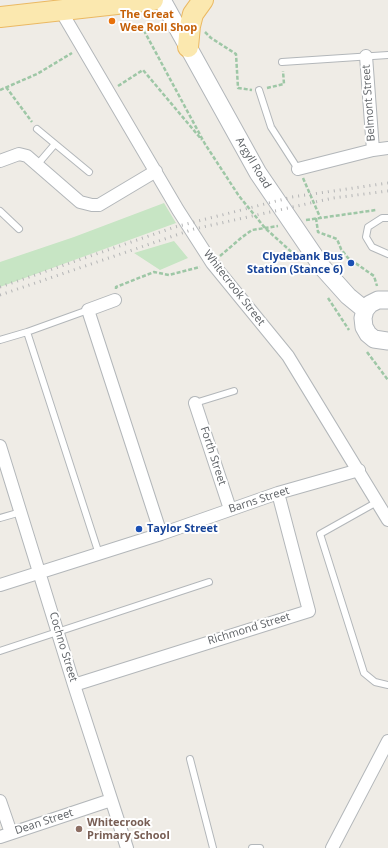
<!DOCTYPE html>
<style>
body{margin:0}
canvas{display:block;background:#efece6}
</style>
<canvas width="388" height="848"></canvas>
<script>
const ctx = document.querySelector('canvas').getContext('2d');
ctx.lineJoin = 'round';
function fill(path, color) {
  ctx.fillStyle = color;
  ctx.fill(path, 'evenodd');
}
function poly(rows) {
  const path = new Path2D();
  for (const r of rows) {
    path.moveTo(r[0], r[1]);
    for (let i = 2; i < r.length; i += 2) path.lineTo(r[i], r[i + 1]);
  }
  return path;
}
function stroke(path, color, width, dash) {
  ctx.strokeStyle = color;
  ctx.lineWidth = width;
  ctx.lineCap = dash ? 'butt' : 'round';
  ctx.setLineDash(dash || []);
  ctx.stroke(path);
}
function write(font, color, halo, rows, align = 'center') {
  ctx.font = font + ' "Open Sans",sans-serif';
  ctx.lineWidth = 4;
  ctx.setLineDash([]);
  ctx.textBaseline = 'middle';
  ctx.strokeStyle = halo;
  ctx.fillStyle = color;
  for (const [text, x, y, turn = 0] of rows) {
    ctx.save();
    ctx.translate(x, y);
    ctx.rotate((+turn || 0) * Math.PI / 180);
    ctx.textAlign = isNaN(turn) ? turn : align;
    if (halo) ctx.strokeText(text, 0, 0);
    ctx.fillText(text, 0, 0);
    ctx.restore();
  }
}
fill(poly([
 [164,203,176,223,0,287,0,262,74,237],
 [174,241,188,258,160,270,134,253]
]), '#c7e5c4');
const lane = poly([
 [282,62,388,55],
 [259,90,271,127,298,169],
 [37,129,89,172],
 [37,165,55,144],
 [0,211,19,229],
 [388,218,382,218,368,227,366,237,372,247,388,254],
 [88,310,27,332,99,554],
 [0,340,27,332],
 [195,403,234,391],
 [377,502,320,534,364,673,375,682,388,685],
 [0,518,21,512],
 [0,651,209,582],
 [190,759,213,848],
 [252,848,260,848]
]);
const street = poly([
 [61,11,178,210,212,263,288,356,388,520],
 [366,56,373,150],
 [0,161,19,154,27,156,80,202,92,205,99,205,156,171],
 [298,169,373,150,388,148],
 [115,300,88,310,161,534],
 [195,403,230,509],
 [0,446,74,685,127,848],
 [0,585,161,534,278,493,359,470],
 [74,685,309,611,278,493],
 [0,801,11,833],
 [0,837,111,800],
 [332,848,388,741]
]);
const secondary = poly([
 [162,0,258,173,322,267,348,296,365,310],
 [388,300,378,300,370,304,365,310,363,318,364,327,368,334,374,339,388,341]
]);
const primary = poly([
 [0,17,153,0],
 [188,47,190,26,193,14,203,0]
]);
stroke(lane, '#b3b7ba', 8);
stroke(street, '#b3b7ba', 14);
stroke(secondary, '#b2b6ba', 19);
stroke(primary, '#ebb963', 22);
stroke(poly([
 [141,25,205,144,239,196,265,228,296,256],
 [205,32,211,38,236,54,238,88,252,90],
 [118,86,143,70,202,140],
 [6,87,32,122],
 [267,88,284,84,283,71],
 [0,90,37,74,72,53],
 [303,178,320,217],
 [316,218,318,232,337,239,341,249,348,258,374,276,377,286],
 [306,220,376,210],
 [220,256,241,238,252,230,278,226],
 [116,289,116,287,154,272,169,275,200,267],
 [328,298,349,330],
 [367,352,388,380]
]), '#9ec7a6', 2.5, [4, 2]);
stroke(lane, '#fff', 6);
stroke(street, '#fff', 12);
stroke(secondary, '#fff', 17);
stroke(primary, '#fbe8af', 20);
stroke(poly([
 [0,287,175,227,292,197,388,183],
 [0,295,194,229,333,198,388,191]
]), '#b4b5b6', 3, [1, 5]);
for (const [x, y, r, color] of [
 [112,21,4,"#e8710a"],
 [351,263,4,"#1a4fb4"],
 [139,529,4,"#1a4fb4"],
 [79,829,4,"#8d6e63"]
]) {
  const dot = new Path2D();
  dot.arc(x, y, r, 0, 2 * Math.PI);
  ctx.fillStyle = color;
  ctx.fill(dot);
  stroke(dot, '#fff', 1.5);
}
write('bold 11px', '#c56008', '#fff', [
 ["The Great",120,15],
 ["Wee Roll Shop",120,28]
], 'left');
write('11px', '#5e6266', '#fff', [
 ["Belmont Street",369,103,-94],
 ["Argyll Road",253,163,59],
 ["Whitecrook Street",234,288,52],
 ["Forth Street",213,456,72],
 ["Barns Street",259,500,-18],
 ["Richmond Street",249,629,-17],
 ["Cochno Street",63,647,73],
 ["Dean Street",44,822,-18]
]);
write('bold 11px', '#164399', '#fff', [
 ["Clydebank Bus",343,257],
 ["Station (Stance 6)",343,270],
 ["Taylor Street",147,529,"left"]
], 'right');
write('bold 11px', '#785e54', '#fff', [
 ["Whitecrook",87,823],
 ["Primary School",87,836]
], 'left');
</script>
